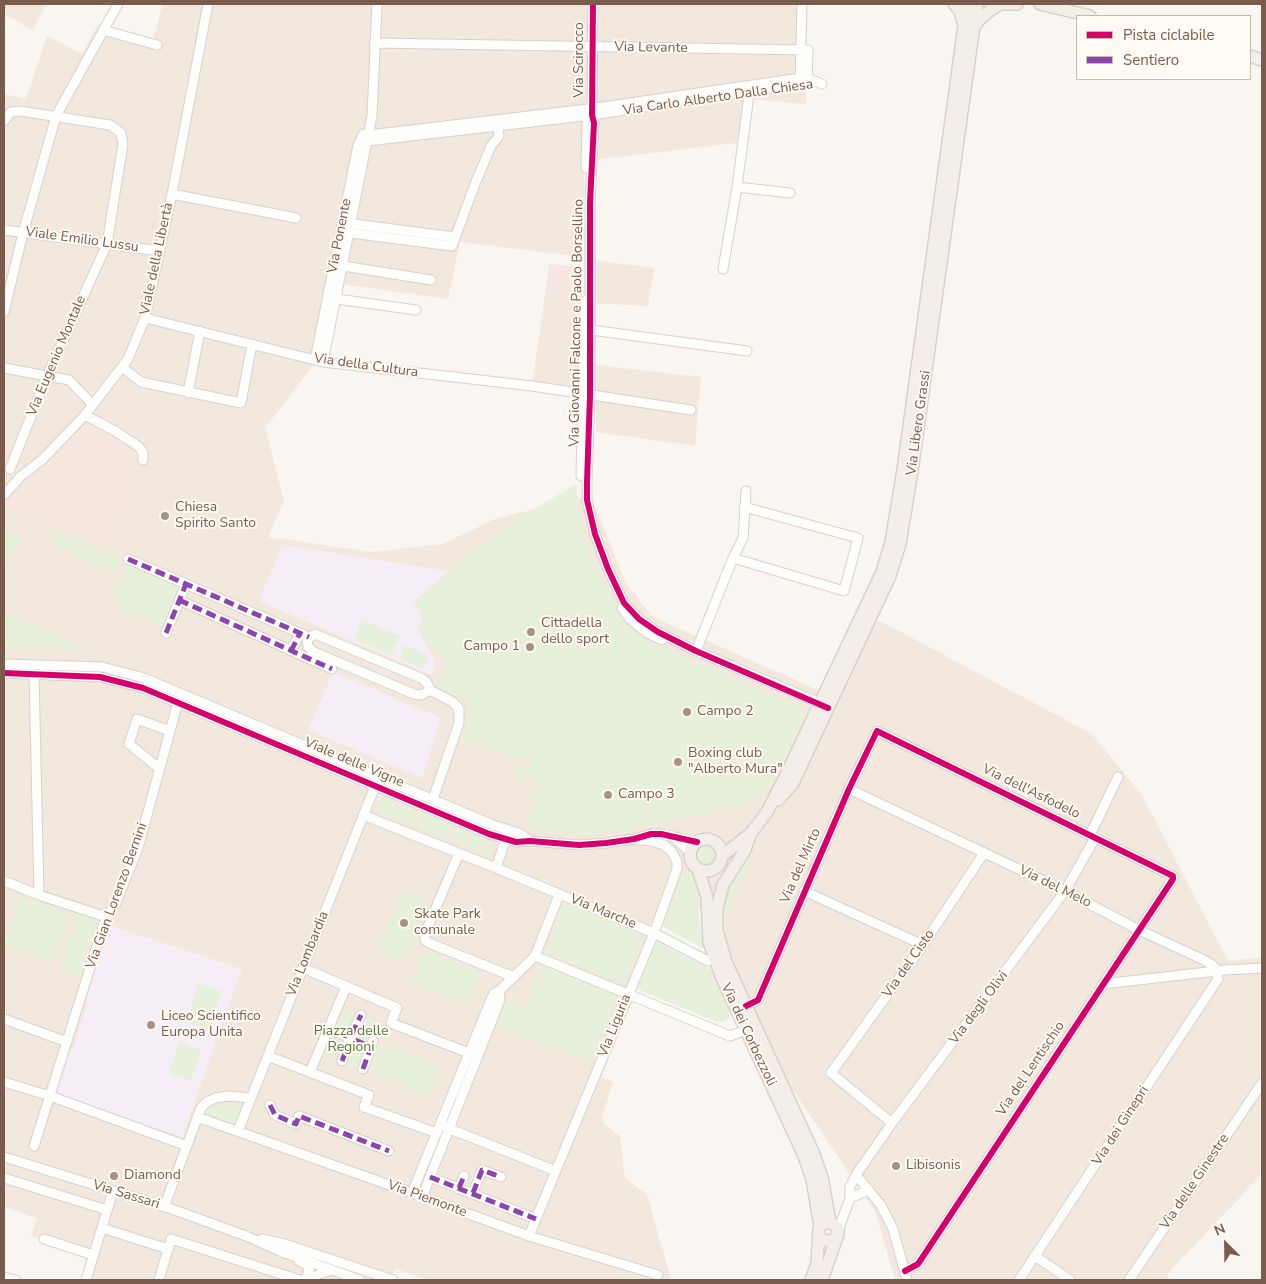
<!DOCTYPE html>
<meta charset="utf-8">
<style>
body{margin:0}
#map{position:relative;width:1266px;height:1284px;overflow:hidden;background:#f9f5f0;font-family:"Nunito Sans",sans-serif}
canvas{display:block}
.frame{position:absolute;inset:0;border:5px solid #7a5c4d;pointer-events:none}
.legend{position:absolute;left:1076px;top:15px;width:175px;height:65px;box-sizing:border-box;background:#fffaf3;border:1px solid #cabbb1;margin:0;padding:6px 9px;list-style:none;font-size:15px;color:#7a5c4d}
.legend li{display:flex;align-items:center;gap:10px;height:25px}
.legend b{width:25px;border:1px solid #cabbb1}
.north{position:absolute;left:1201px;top:1219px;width:50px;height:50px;-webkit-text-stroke:4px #fffaf3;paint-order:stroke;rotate:337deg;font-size:14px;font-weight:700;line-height:20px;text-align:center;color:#7a5c4d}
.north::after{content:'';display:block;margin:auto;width:18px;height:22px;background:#7a5c4d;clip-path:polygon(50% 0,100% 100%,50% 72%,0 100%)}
</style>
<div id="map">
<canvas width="1266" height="1284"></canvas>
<div class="frame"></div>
<ul class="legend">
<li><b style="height:6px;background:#d6006c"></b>Pista ciclabile</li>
<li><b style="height:6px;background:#8e44ad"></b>Sentiero</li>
</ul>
<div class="north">N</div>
</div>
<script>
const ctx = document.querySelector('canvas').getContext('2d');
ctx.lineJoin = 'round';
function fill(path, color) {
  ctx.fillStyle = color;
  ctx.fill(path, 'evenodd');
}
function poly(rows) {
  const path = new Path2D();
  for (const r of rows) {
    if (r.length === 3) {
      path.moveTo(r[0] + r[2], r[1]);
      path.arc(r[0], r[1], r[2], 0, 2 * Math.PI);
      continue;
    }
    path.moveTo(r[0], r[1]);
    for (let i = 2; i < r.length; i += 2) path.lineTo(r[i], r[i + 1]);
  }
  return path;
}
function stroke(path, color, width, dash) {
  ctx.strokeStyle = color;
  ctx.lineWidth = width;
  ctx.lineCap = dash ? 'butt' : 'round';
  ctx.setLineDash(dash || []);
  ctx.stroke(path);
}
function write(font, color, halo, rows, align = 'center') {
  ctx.font = font + ' "Nunito Sans",sans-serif';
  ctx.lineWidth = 4;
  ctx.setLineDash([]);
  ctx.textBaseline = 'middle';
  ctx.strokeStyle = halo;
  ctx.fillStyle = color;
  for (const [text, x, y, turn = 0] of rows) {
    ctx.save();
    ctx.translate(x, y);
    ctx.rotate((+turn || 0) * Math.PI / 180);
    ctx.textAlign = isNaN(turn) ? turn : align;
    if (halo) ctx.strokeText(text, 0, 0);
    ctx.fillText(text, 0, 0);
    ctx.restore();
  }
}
fill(poly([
 [4,4,46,4,33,30,4,14],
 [163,4,806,4,806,104,749,99,744,142,585,161,582,257,460,242,448,299,327,282,314,364,265,428,284,501,268,537,371,552,443,544,497,518,591,496,627,586,653,617,822,692,856,618,882,622,1092,734,1142,795,1228,961,1262,957,1262,1174,1167,1274,1170,1280,895,1280,876,1213,768,1053,740,985,683,875,601,1077,613,1082,602,1117,605,1125,620,1136,625,1179,647,1194,671,1280,428,1280,396,1269,388,1280,82,1280,88,1252,31,1236,37,1218,4,1207,4,94,26,99,47,36,82,54,98,25,153,41],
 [591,260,654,268,648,306,591,303],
 [545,295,583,301,590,396,532,386],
 [596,365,701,377,695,446,596,432]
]), '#f2e8de');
fill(poly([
 [549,264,583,267,583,301,545,295],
 [93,419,135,444,143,463,131,491,102,547,4,506,4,500,25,478]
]), '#f6e8e1');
fill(poly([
 [282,545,449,571,414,602,423,619,417,628,435,661,435,668,432,675,259,601],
 [333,672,441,718,422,778,308,730],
 [109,925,242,969,182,1137,55,1095,70,1049,73,1050,88,1002,85,1001]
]), '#f6eef6');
fill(poly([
 [576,484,583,535,604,584,625,622,628,625,635,626,648,641,808,710,773,783,765,793,756,799,741,806,621,831,592,835,560,834,526,828,537,783,514,775,517,767,530,770,532,763,462,740,472,710,463,696,436,687,446,663,442,655,436,653,420,628,425,618,416,601,463,563,464,558,513,522],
 [4,530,20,537,4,572],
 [55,531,122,558,116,572,49,544],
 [129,561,180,584,163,627,114,605,117,600,112,598],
 [4,614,17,618,82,646,84,650,83,651,6,649,4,633],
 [362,620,400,636,391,655,354,639],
 [404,645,429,656,423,669,399,658],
 [382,797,421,812,419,814,415,817,415,826,379,812,376,810],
 [424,813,453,826,448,831,449,836,448,839,418,828],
 [456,827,494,843,489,856,452,841,453,837,456,837,457,834],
 [757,842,723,925,721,909,725,890,745,856],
 [707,856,10],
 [685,871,688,871,695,879,700,892,698,913,704,949,662,926],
 [406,892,420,894,425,903,425,908,411,946,407,954,400,958,393,959,386,957,380,951,380,945,397,900],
 [22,896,67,911,68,914,62,934,64,935,62,941,60,940,53,960,52,962,5,947,4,944,11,924,8,923,10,917,13,917,19,898],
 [564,901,644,935,623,984,546,952],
 [77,913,98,918,78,975,59,969],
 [656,941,714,971,732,1013,727,1020,722,1022,714,1021,637,989],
 [425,950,481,973,466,1005,412,983],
 [541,965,619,995,591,1063,496,1026,507,999,525,1006],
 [198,984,222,991,210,1030,186,1022],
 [341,1007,380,1023,373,1041,440,1068,429,1096,322,1052],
 [179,1043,201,1050,191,1081,169,1073],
 [218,1104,241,1105,234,1125,206,1115,208,1109]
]), '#e7f0db');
const minor = poly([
 [593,4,592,115,594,123,590,203,590,396,587,482,587,500,595,534,608,569,624,603,639,619,658,632,696,651,824,705],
 [103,30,157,45],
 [374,43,808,50,807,83],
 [800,84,802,4],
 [4,121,11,112,20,111,110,125,121,133,123,144,107,244,47,376,10,469],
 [362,138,369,135,596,108,800,78,807,78,822,84],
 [362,138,368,141,592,115,777,87],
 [586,168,587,121,592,115],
 [737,187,790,193],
 [172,194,296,218],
 [346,223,455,237],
 [4,230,160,251],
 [343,232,452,246,475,184,491,146,499,136,498,126],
 [337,265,431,280],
 [723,269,737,187,750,87],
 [330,298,416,310],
 [4,312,23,233,56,116,118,4],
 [145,318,323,362,532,386,691,410],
 [584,329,747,351],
 [315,360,358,145,363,134],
 [323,362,372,116,377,4],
 [122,367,141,382,241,403,252,344],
 [4,368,69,380,93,405],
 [188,393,200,331],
 [85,415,115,431,139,447,143,453,143,460],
 [581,476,585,301],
 [4,495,21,476,43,459,85,415,128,359,145,318,172,194,208,4],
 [733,558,844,591,858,538,744,507],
 [128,559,309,637],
 [179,600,332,669],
 [622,608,630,619,647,633,662,640],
 [166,633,186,584],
 [315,634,423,679,427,683,430,690,422,695,414,694,314,652,308,647,307,639,315,634],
 [291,651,300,633],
 [696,651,733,558,743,538,746,491],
 [4,664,102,667,144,678,493,825,519,833,530,841],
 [4,673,100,677,143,688,489,834,516,842,530,841,579,845,606,843,634,839,651,834,661,834,697,842],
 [34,674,39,895],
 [430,690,453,702,459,709,459,723,433,799],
 [160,769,129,744,137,719,170,731],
 [849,789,1065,891,1139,930,1204,960,1215,967,1216,971],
 [363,815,496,868,654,933,708,961],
 [671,835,691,853],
 [1090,835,1118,777],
 [459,853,425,934,425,940,429,943,514,977],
 [496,868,507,835],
 [4,881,39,895,106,917],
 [804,891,923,945],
 [535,956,730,1036,746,1030],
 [303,968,397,1008,391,1023,474,1055],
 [1103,984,1225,970,1262,968],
 [746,1006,758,1000,849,789,877,731,1173,876,1173,879,918,1264,905,1271],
 [4,1019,67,1042],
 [328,1030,347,1036],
 [352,1034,361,1015],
 [268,1056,369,1095,364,1107,437,1133],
 [342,1061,349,1043,355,1040,352,1034,347,1036,349,1043],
 [363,1069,373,1041],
 [310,1072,346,987],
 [4,1082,50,1096,187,1146],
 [270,1105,275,1115,296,1124,299,1116,389,1151],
 [197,1117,412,1193,529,1236,658,1275],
 [892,1123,831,1073,923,945,984,853],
 [445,1127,556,1171],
 [238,1131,377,781],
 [34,1146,106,917,115,905,138,848,178,702],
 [4,1157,169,1208,246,1236,282,1252,360,1280],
 [856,1175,880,1204,887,1217,893,1229,907,1280],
 [430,1177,536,1219],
 [4,1178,107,1210],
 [459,1188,464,1176],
 [412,1193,492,997,494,993,499,991,535,956,559,895],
 [473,1193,482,1170,501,1177],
 [422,1197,500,1000,499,991],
 [850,1198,869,1190],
 [164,1207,201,1108,207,1102,215,1098,229,1096,251,1098],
 [102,1228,168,1249],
 [838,1231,850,1198,850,1187,856,1175,892,1123,1065,891,1095,838],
 [529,1236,654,933,677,869,677,862,672,852,664,845,652,841,640,840],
 [44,1239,93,1255],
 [262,1239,285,1244,393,1280],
 [1035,1256,1070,1280],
 [299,1261,307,1265,309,1270,306,1280],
 [4,1277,16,1280],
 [86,1280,113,1191],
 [159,1280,171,1239,300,1280],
 [309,1280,319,1274,333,1270],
 [1019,1280,1218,979,1216,971],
 [1129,1280,1262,1083]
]);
const major = poly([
 [954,4,960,11,963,22],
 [1040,4,1090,16],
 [974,27,980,19,992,9,1001,4,1017,4],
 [1250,56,1262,60],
 [778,800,793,783,890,576,900,544,912,471,977,4],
 [706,855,16],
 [722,856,751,833,767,812,784,779,882,572,891,542,903,470,967,4],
 [698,869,707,897,709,942,721,976,804,1156,812,1179,820,1227],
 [709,916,717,930,726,962,813,1152,822,1177,830,1222],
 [717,929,717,909,723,885,745,850,750,835],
 [811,1280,817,1263,819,1230,820,1227,824,1223,830,1222,838,1228,838,1235,832,1241,823,1240,819,1235],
 [822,1280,837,1237]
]);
stroke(minor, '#d7d1cb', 11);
stroke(major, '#dad1cc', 14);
stroke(minor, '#fefefd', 9);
stroke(major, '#f3eee8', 11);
stroke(poly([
 [128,559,309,637],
 [179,600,332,669],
 [166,633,186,584],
 [291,651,300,633],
 [328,1030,347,1036],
 [352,1034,361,1015],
 [355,1040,371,1047],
 [342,1061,349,1043],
 [363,1069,373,1041],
 [270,1105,275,1115,296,1124,299,1116,389,1151],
 [430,1177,536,1219],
 [459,1188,464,1176],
 [473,1193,482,1170,501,1177]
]), '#8e44ad', 5, [10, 5]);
stroke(poly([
 [593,4,592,115,594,123,590,203,590,396,587,482,587,500,595,534,608,569,624,603,639,619,658,632,696,651,828,708],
 [4,673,100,677,143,688,489,834,516,842,530,841,579,845,606,843,634,839,651,834,661,834,697,842],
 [746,1006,758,1000,849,789,877,731,1173,876,1173,879,918,1264,905,1271]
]), '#d6006c', 6);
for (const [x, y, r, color] of [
 [165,516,5,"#a69286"],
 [531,632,5,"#a69286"],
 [530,647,5,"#a69286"],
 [687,712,5,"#a69286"],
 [678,762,5,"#a69286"],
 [608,795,5,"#a69286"],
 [404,923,5,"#a69286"],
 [151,1025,5,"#a69286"],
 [896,1166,5,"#a69286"],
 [114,1176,5,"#a69286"]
]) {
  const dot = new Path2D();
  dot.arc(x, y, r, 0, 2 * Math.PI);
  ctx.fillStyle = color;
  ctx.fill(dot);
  stroke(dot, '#fffaf3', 2);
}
write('14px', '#7a5c4d', '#fffaf3', [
 ["Via Levante",651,48,1],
 ["Via Scirocco",580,60,-90],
 ["Via Carlo Alberto Dalla Chiesa",718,98,-8],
 ["Via Ponente",340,236,-79],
 ["Viale Emilio Lussu",82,240,8],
 ["Viale della Libertà",157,259,-78],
 ["Via Giovanni Falcone e Paolo Borsellino",577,323,-89],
 ["Via Eugenio Montale",57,356,-67],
 ["Via della Cultura",366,366,8],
 ["Via Libero Grassi",919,423,-82],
 ["Viale delle Vigne",354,763,23],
 ["Via dell'Asfodelo",1031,792,26],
 ["Via del Mirto",801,866,-66],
 ["Via del Melo",1055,887,26],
 ["Via Gian Lorenzo Bernini",117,896,-70],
 ["Via Marche",603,912,22],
 ["Via Lombardia",308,954,-68],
 ["Via del Cisto",909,964,-55],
 ["Via degli Olivi",979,1008,-53],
 ["Via Liguria",615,1026,-68],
 ["Via dei Corbezzoli",748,1035,65],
 ["Via del Lentischio",1031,1069,-56],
 ["Via dei Ginepri",1121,1126,-57],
 ["Via delle Ginestre",1195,1182,-56],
 ["Via Sassari",126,1195,17],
 ["Via Piemonte",427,1199,20]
]);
write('14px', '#7a5c4d', '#fffaf3', [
 ["Chiesa",175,508],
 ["Spirito Santo",175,524],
 ["Cittadella",541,624],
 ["dello sport",541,640],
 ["Campo 1",520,647,"right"],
 ["Campo 2",697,712],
 ["Boxing club",688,754],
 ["\"Alberto Mura\"",688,770],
 ["Campo 3",618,795],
 ["Skate Park",414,915],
 ["comunale",414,931],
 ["Liceo Scientifico",161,1017],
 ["Europa Unita",161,1033],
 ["Libisonis",906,1166],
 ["Diamond",124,1176]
], 'left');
write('14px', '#537a41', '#fffaf3', [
 ["Piazza delle",351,1032],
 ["Regioni",351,1048]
]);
</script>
